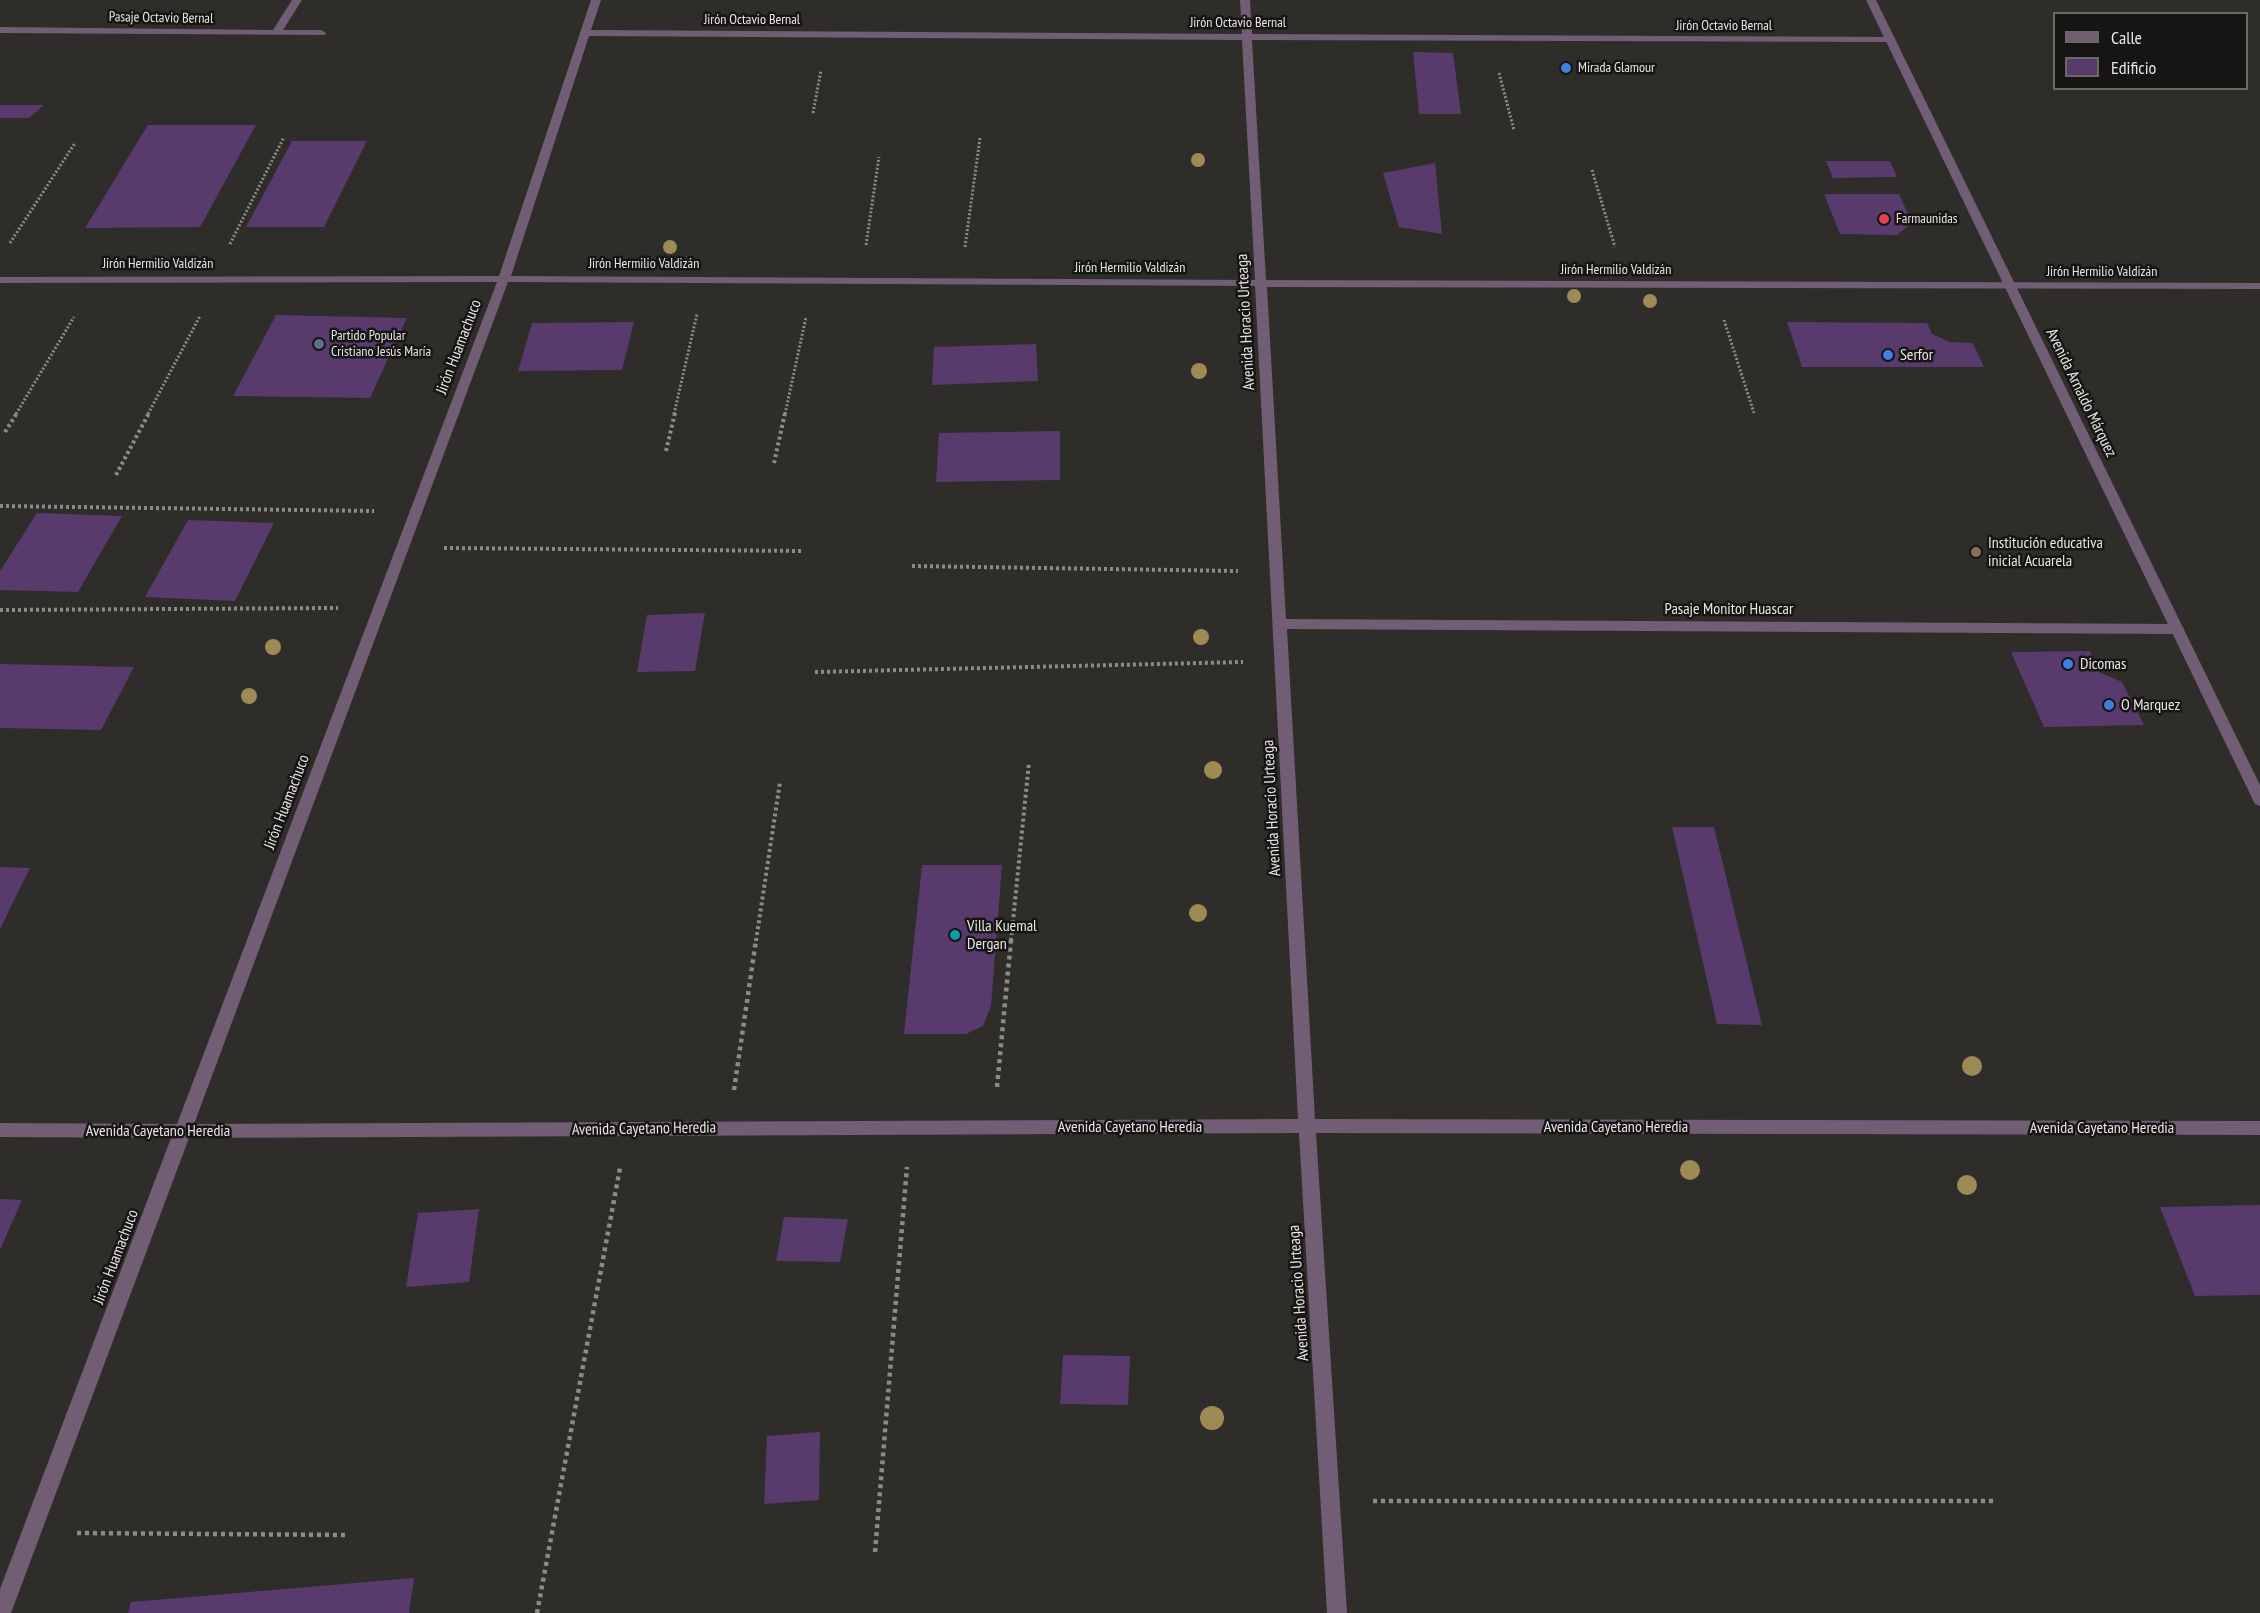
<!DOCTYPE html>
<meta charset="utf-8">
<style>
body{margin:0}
#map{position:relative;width:2260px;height:1613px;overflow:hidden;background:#2e2d29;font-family:"PT Sans Narrow",sans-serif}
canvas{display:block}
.legend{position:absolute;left:2053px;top:12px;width:195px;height:78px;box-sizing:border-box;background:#161514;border:2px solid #6a6967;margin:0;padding:8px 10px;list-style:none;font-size:18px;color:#e7e6e4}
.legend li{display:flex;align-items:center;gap:12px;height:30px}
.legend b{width:30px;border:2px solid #6a6967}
</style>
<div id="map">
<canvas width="2260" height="1613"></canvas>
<ul class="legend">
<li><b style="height:8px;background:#715e74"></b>Calle</li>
<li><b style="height:16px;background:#583a6d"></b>Edificio</li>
</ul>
</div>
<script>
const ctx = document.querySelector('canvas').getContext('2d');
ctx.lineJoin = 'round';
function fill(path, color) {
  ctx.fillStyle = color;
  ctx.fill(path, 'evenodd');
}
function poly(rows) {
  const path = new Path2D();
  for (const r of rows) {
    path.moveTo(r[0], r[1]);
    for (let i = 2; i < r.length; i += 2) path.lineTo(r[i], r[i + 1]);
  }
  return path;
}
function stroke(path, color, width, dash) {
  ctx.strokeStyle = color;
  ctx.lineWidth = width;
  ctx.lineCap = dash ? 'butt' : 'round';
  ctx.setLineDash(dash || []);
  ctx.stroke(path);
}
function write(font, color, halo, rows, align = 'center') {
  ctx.font = font + ' "PT Sans Narrow",sans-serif';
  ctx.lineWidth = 5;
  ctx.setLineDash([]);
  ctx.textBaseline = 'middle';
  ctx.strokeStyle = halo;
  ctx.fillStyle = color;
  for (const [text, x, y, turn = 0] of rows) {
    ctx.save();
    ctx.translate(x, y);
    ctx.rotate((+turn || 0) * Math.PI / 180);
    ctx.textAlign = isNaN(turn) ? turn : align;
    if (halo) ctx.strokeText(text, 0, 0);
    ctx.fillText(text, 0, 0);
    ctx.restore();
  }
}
fill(poly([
 [1413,52,1453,53,1461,114,1419,114],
 [0,105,44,105,29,118,0,118],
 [148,125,256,125,200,227,85,228],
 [292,141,367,141,324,227,246,227],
 [1826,161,1890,161,1897,177,1833,178],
 [1435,163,1442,234,1399,227,1383,173],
 [1824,194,1899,194,1912,223,1897,235,1840,234],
 [276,315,407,318,370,398,233,396],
 [634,322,622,370,518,371,532,323],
 [1787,322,1927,323,1932,334,1950,342,1973,343,1984,367,1802,367],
 [1036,344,1038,381,932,385,934,347],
 [1060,431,1060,480,936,482,939,433],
 [37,513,122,516,78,592,0,590,0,571],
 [188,520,274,523,235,601,145,597],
 [705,613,695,671,637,672,647,615],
 [2090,651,2099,672,2122,682,2144,725,2044,727,2011,652],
 [0,664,134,667,101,730,0,728],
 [1672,827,1714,827,1762,1025,1717,1024],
 [922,865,1002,865,991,1006,983,1026,966,1034,904,1034],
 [0,867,30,868,0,929],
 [0,1199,22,1200,0,1250],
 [2260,1205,2260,1295,2195,1296,2160,1207],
 [479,1209,469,1282,406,1287,418,1213],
 [784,1217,848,1219,840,1262,776,1261],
 [1063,1355,1130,1356,1128,1405,1060,1404],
 [820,1432,819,1500,764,1504,767,1436],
 [414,1578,409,1613,128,1613,131,1602]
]), '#583a6d');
stroke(poly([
 [1499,73,1514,130],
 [813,113,821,70],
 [1592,170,1615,247],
 [10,243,75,143],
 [230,244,284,137],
 [866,245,879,157],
 [965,247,980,138],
 [1724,320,1754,413],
 [16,414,74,317],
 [148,414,200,316],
 [674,414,697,314],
 [785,414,806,317]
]), '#8c8b88', 3, [2, 2]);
stroke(poly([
 [5,432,17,413],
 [666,451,675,413],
 [774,463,785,413],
 [116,475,149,413],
 [0,506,374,511],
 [444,548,804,551],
 [912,566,1238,571],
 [0,610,338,608],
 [815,672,1243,662],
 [756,941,780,782],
 [1011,941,1029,762]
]), '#8c8b88', 4, [3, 3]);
stroke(poly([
 [997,1087,1011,940],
 [734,1090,756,940],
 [1373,1501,1996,1501],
 [77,1533,349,1535],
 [875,1552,907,1167],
 [537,1613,620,1168]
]), '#8c8b88', 4.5, [4, 4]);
fill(poly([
 [292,0,302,0,283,30,321,30,326,33,325,35,0,33,0,27,273,30,292,0],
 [591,0,601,0,591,30,1242,34,1240,0,1250,0,1252,34,1891,37,1896,40,1895,42,1252,40,1266,280,2260,283,2260,289,1267,287,1286,619,2177,624,2184,629,2177,634,1287,629,1315,1119,2260,1121,2260,1135,1316,1133,1347,1613,1327,1613,1299,1133,189,1138,11,1613,0,1613,0,1589,171,1138,0,1137,0,1123,177,1124,497,282,0,283,0,277,499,276,591,0],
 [589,36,1242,40,1255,280,511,276,589,36],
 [508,282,1255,286,1298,1119,194,1124,508,282]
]), '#715e74');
fill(poly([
 [1866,0,1876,0,2260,785,2260,806,2255,804,2253,800,1866,0]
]), '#715e74');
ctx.fillStyle = '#9d8a54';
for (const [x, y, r] of [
 [1198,160,7],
 [670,247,7],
 [1574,296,7],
 [1650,301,7],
 [1199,371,8],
 [1201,637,8],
 [273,647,8],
 [249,696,8],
 [1213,770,9],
 [1198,913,9],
 [1972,1066,10],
 [1690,1170,10],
 [1967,1185,10],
 [1212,1418,12]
]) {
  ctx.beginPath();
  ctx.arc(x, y, r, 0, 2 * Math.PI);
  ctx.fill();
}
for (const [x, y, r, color] of [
 [1566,68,6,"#3f7fe0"],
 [1884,219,6,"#e0444e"],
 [319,344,6,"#5c6f8a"],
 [1888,355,6,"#3f7fe0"],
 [1976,552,6,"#8d6e63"],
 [2068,664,6,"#3f7fe0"],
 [2109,705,6,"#3f7fe0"],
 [955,935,6,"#0f9aa8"]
]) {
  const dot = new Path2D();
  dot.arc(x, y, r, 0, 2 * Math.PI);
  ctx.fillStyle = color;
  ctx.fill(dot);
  stroke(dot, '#161514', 2);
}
write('14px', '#e7e6e4', '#161514', [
 ["Pasaje Octavio Bernal",161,18,1],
 ["Jirón Octavio Bernal",752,20],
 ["Jirón Octavio Bernal",1238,23],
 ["Jirón Octavio Bernal",1724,26],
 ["Jirón Hermilio Valdizán",158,264],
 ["Jirón Hermilio Valdizán",644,264],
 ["Jirón Hermilio Valdizán",1130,268],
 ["Jirón Hermilio Valdizán",1616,270],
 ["Jirón Hermilio Valdizán",2102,272]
]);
write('14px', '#e7e6e4', '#161514', [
 ["Mirada Glamour",1578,68],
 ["Farmaunidas",1896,219],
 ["Partido Popular",331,336],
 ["Cristiano Jesús María",331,352]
], 'left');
write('16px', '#e7e6e4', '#161514', [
 ["Avenida Horacio Urteaga",1246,322,-93],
 ["Jirón Huamachuco",459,347,-69],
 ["Avenida Arnaldo Márquez",2081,393,64],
 ["Pasaje Monitor Huascar",1729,609],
 ["Jirón Huamachuco",287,802,-69],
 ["Avenida Horacio Urteaga",1272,808,-93],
 ["Avenida Cayetano Heredia",1130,1127],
 ["Avenida Cayetano Heredia",1616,1127],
 ["Avenida Cayetano Heredia",2102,1128],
 ["Avenida Cayetano Heredia",644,1129,-1],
 ["Avenida Cayetano Heredia",158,1131],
 ["Jirón Huamachuco",116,1257,-69],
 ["Avenida Horacio Urteaga",1299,1293,-94]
]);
write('16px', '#e7e6e4', '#161514', [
 ["Serfor",1900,355],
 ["Institución educativa",1988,543],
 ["inicial Acuarela",1988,561],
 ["Dicomas",2080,664],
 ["O Marquez",2121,705],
 ["Villa Kuemal",967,926],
 ["Dergan",967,944]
], 'left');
</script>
